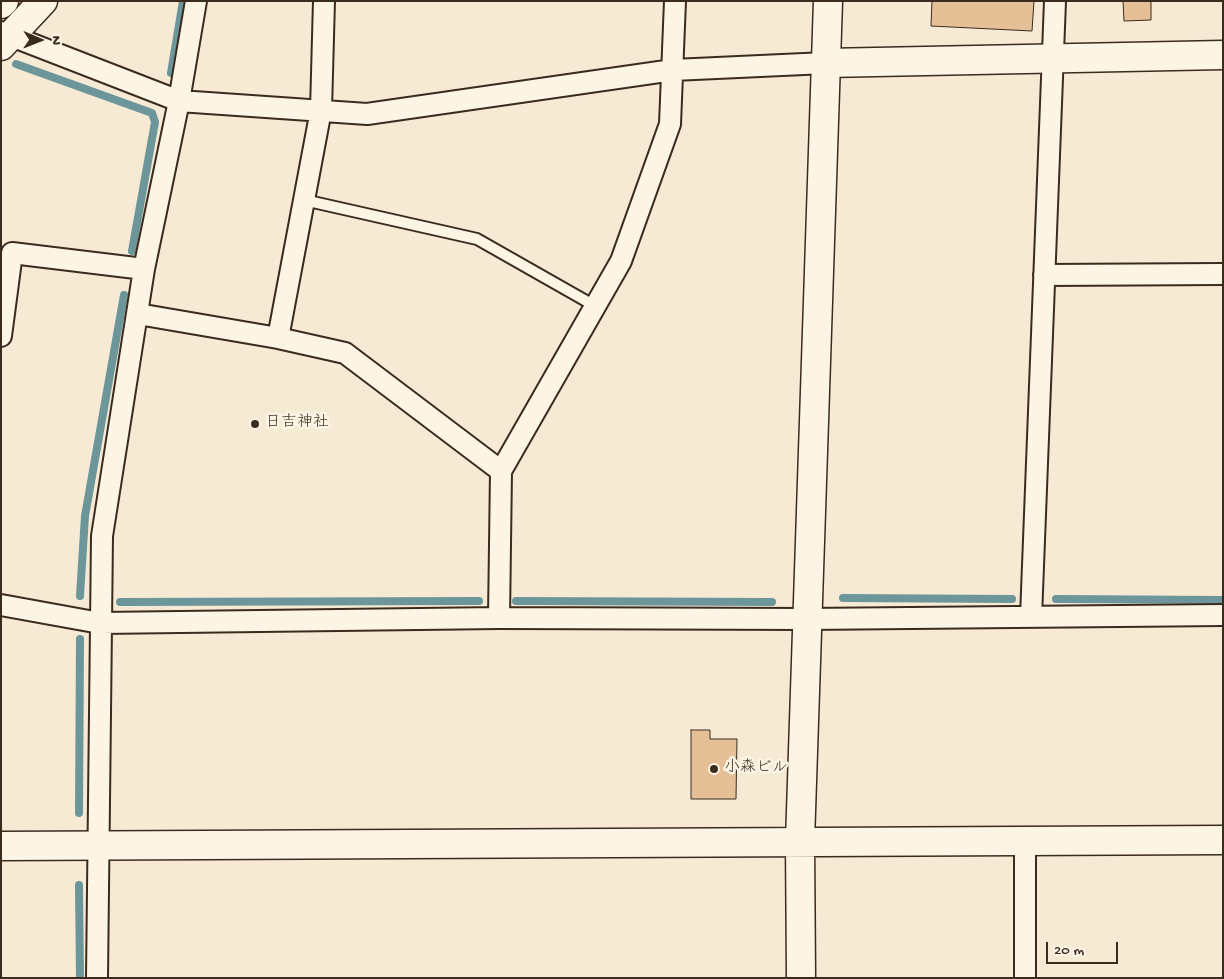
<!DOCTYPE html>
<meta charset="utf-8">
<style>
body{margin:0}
#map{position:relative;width:1224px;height:979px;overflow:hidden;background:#f7ead5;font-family:"Gochi Hand",sans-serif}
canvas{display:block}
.frame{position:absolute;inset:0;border:2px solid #3b2a1e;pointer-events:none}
.north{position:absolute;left:15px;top:15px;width:50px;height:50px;-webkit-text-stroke:4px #fcf5e5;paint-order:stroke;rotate:91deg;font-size:14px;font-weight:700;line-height:20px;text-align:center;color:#3b2a1e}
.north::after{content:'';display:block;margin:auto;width:18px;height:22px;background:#3b2a1e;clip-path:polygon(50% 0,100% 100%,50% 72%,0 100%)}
.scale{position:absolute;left:1046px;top:942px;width:72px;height:22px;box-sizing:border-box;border:2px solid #3b2a1e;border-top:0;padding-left:6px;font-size:15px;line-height:18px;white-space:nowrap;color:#3b2a1e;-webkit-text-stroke:4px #fcf5e5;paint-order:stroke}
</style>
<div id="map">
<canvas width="1224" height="979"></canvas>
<div class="frame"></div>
<div class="north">N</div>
<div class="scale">20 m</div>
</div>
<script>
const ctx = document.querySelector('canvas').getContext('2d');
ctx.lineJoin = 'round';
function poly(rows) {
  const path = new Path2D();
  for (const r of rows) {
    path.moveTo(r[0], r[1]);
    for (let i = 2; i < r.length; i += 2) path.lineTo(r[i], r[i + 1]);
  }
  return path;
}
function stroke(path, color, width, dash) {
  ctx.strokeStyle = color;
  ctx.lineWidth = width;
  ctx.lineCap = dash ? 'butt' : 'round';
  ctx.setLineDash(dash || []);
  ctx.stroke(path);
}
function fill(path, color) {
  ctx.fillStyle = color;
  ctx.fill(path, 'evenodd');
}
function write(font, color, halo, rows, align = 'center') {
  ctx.font = font + ' "Gochi Hand","Klee One",sans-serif';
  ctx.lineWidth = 5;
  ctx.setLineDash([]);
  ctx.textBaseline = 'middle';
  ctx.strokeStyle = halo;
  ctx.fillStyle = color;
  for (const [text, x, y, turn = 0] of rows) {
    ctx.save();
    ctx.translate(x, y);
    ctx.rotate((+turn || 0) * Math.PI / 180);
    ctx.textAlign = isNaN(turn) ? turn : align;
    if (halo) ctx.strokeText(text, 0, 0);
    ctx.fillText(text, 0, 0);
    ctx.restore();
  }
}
stroke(poly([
 [16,64,152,113,155,122,132,251],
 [171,73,183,1],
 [80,596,85,516,124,295],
 [843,598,1012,599],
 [1056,599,1222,600],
 [516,601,772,602],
 [120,602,479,601],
 [79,813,80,639],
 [79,885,80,978]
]), '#6d969a', 8);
const building = poly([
 [932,1,1034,1,1032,31,931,26,932,1],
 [1123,1,1151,1,1151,20,1124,21,1123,1],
 [691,730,710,730,710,739,737,739,736,799,691,799,691,730]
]);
fill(building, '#e5c096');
stroke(building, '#3b2a1e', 1);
const lane = poly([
 [304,200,477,239,595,306]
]);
const street = poly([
 [1,32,179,101,367,114,673,70,826,63],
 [1044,275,1223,274],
 [138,314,278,338,345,353,501,471],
 [1,336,12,253,144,269],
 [278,338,321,110,324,1],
 [1,605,100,623,499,618,807,619,1223,615],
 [1031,617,1055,1],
 [499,618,501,471,621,261,670,124,675,1],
 [97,978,102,536,144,269,179,101,196,1],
 [1025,978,1025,841]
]);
const secondary = poly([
 [826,63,1223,55],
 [1,846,1223,840],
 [801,978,800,841,828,1]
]);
const highway = poly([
 [1,4,4,1],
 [1,46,43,1]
]);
stroke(lane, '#3b2a1e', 14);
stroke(street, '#3b2a1e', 24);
stroke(secondary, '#3b2a1e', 31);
stroke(highway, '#3b2a1e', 31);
stroke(lane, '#fcf5e5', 10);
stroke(street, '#fcf5e5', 20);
stroke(secondary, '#fcf5e5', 28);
stroke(highway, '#fcf5e5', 28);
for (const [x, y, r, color] of [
 [255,424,5,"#3b2a1e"],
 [714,769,5,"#3b2a1e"]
]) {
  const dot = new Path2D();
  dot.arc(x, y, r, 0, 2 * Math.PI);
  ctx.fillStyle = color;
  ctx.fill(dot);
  stroke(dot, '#fcf5e5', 2);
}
write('16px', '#3b2a1e', '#fcf5e5', [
 ["日吉神社",265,424],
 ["小森ビル",724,769]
], 'left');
</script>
